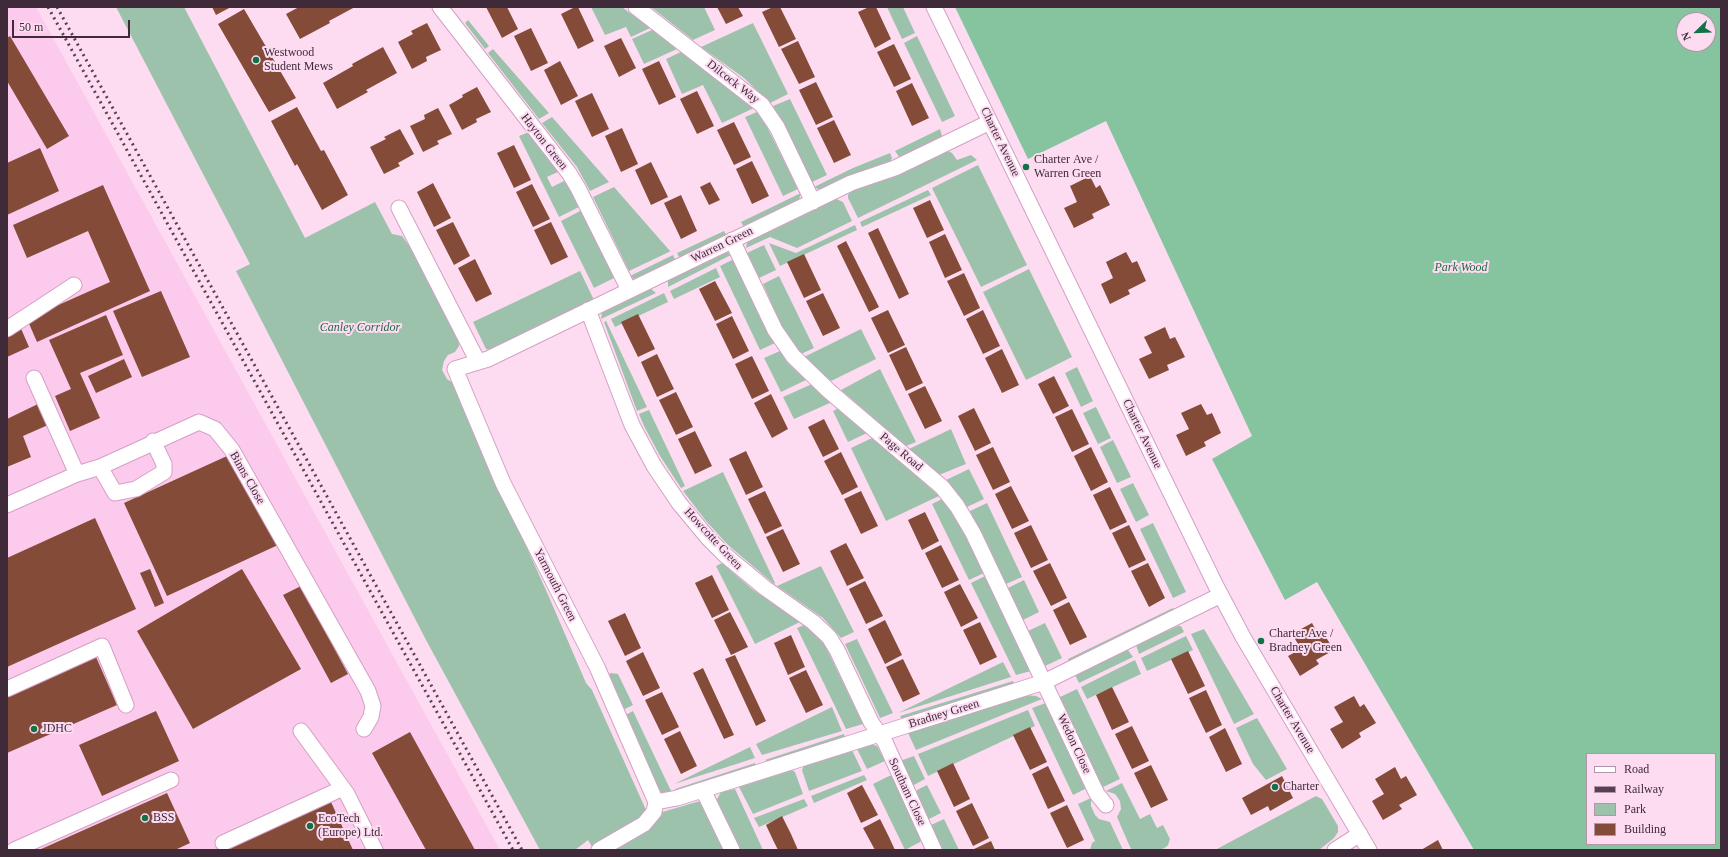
<!DOCTYPE html>
<style>
body{margin:0}
#map{position:relative;width:1728px;height:857px;overflow:hidden;background:#fddcf2;font-family:"Times New Roman",serif}
canvas{display:block}
.frame{position:absolute;inset:0;border:8px solid #3e2a38;pointer-events:none}
.legend{position:absolute;left:1586px;top:753px;width:130px;height:92px;box-sizing:border-box;background:#fddcf2;border:1px solid #b195a8;margin:0;padding:5px 7px;list-style:none;font-size:12px;color:#3e2a38}
.legend li{display:flex;align-items:center;gap:8px;height:20px}
.legend b{width:20px;border:1px solid #b195a8}
.north{position:absolute;left:1676px;top:12px;width:40px;height:40px;box-sizing:border-box;background:#fddcf2;border:1px solid #b195a8;border-radius:50%;rotate:247deg;font-size:11px;font-weight:700;line-height:16px;text-align:center;color:#3e2a38}
.north::after{content:'';display:block;margin:auto;width:14px;height:18px;background:#127147;clip-path:polygon(50% 0,100% 100%,50% 72%,0 100%)}
.scale{position:absolute;left:12px;top:20px;width:118px;height:18px;box-sizing:border-box;border:2px solid #3e2a38;border-top:0;padding-left:5px;font-size:12px;line-height:14px;white-space:nowrap;color:#3e2a38;-webkit-text-stroke:3px #fddcf2;paint-order:stroke}
</style>
<div id="map">
<canvas width="1728" height="857"></canvas>
<div class="frame"></div>
<ul class="legend">
<li><b style="height:5px;background:#fff"></b>Road</li>
<li><b style="height:5px;background:#574150"></b>Railway</li>
<li><b style="height:11px;background:#9dc2ab"></b>Park</li>
<li><b style="height:11px;background:#844b39"></b>Building</li>
</ul>
<div class="north">N</div>
<div class="scale">50 m</div>
</div>
<script>
const ctx = document.querySelector('canvas').getContext('2d');
ctx.lineJoin = 'round';
function fill(path, color) {
  ctx.fillStyle = color;
  ctx.fill(path, 'evenodd');
}
function poly(rows) {
  const path = new Path2D();
  for (const r of rows) {
    path.moveTo(r[0], r[1]);
    for (let i = 2; i < r.length; i += 2) path.lineTo(r[i], r[i + 1]);
  }
  return path;
}
function stroke(path, color, width, dash) {
  ctx.strokeStyle = color;
  ctx.lineWidth = width;
  ctx.lineCap = dash ? 'butt' : 'round';
  ctx.setLineDash(dash || []);
  ctx.stroke(path);
}
function write(font, color, halo, rows, align = 'center') {
  ctx.font = font + ' "Times New Roman",serif';
  ctx.lineWidth = 4;
  ctx.setLineDash([]);
  ctx.textBaseline = 'middle';
  ctx.strokeStyle = halo;
  ctx.fillStyle = color;
  for (const [text, x, y, turn = 0] of rows) {
    ctx.save();
    ctx.translate(x, y);
    ctx.rotate((+turn || 0) * Math.PI / 180);
    ctx.textAlign = isNaN(turn) ? turn : align;
    if (halo) ctx.strokeText(text, 0, 0);
    ctx.fillText(text, 0, 0);
    ctx.restore();
  }
}
fill(poly([
 [7,7,36,7,500,850,7,850]
]), '#fccaec');
fill(poly([
 [116,7,184,7,305,238,375,202,392,234,402,236,416,255,458,336,459,346,455,352,448,355,444,361,442,370,447,379,453,383,549,597,586,683,592,690,646,810,651,813,659,813,700,801,723,850,594,850,588,840,575,850,540,850,426,640,236,271,250,264],
 [591,7,622,7,650,28,631,37,626,27,605,35],
 [651,7,704,7,715,30,693,40],
 [887,7,903,7,915,33,902,39],
 [468,20,489,46,485,49,465,23],
 [753,23,788,94,770,103,744,78,701,47],
 [652,30,677,49,644,64,632,39],
 [917,36,955,116,942,122,904,43],
 [493,49,549,113,539,119,488,53],
 [681,52,741,97,754,108,722,123,703,85,682,94,666,59],
 [790,99,827,175,812,182,773,106],
 [757,112,767,127,798,189,783,196,745,117],
 [552,117,609,182,590,191,577,167,542,123],
 [940,129,942,136,940,139,900,158,895,151],
 [529,132,560,171,547,177,552,187,566,180,581,206,559,217,519,136],
 [948,151,952,153,957,160,971,155,977,160,858,218,848,198,848,195,852,190,894,177],
 [890,153,892,158,890,162,843,178,821,189,818,189,814,187,853,168],
 [978,165,1027,265,981,287,932,188],
 [614,187,670,251,671,251,629,271,593,197],
 [928,190,931,195,862,227,860,222],
 [801,193,798,202,744,227,741,222],
 [834,198,843,202,852,221,797,248,770,237,746,248,747,243,750,240],
 [582,210,616,277,594,288,561,221],
 [855,225,857,230,780,266,769,243,796,253],
 [724,231,727,236,680,259,677,253],
 [764,245,776,270,759,278,747,253],
 [727,252,731,255,668,287,668,280],
 [673,255,676,261,638,279,635,279,628,277],
 [734,259,775,343,760,350,720,266],
 [716,268,720,277,674,299,670,291],
 [1029,269,1072,357,1026,380,983,292],
 [580,271,594,300,490,350,486,349,473,322],
 [779,276,814,348,801,354,781,325,763,284],
 [650,288,656,293,601,319,602,313,606,310],
 [664,293,668,302,615,327,611,319],
 [606,321,647,407,637,411,604,322],
 [861,329,876,359,831,381,804,357],
 [780,351,787,362,806,380,781,392,764,358],
 [1077,367,1093,401,1081,407,1065,373],
 [880,369,916,442,906,446,841,390],
 [812,384,832,402,794,419,783,397],
 [1096,407,1111,438,1098,444,1083,413],
 [839,408,867,433,848,442,833,411],
 [649,410,685,486,681,488,660,456,644,426,639,414],
 [951,429,966,464,939,475,909,449],
 [872,438,920,479,939,496,886,521,851,448],
 [1113,440,1131,477,1117,483,1100,447],
 [969,469,984,499,967,507,944,481],
 [723,472,775,583,774,584,728,545,706,521,683,491],
 [1133,483,1149,515,1136,522,1120,489],
 [942,499,954,513,984,573,969,580,932,504],
 [987,503,1022,577,1006,584,970,511],
 [1153,523,1186,592,1173,598,1140,529],
 [722,563,752,589,800,622,755,644,716,566],
 [821,566,854,632,841,638,823,618,777,586],
 [985,576,1031,671,1016,675,971,583],
 [1024,580,1039,612,1023,620,1008,588],
 [1173,608,1174,610,1069,662,1068,659],
 [1045,623,1062,658,1045,666,1028,631],
 [804,625,824,643,863,724,846,729,797,628],
 [1178,626,1181,626,1184,632,1139,654,1136,645],
 [1204,629,1254,714,1234,724,1191,634],
 [1186,636,1193,650,1147,671,1141,658],
 [857,639,893,713,880,718,845,644],
 [1128,650,1133,657,1079,683,1075,675],
 [1135,660,1141,674,1087,699,1081,687],
 [1003,662,1011,677,898,713],
 [610,673,618,674,633,705,621,711,608,679],
 [1013,681,1014,684,902,719,900,716],
 [1077,689,1120,779,1101,788,1058,698],
 [1026,695,1036,696,1042,699,916,750,908,733],
 [1046,703,1087,788,1073,795,1032,708],
 [832,707,842,731,762,755,756,744],
 [1028,710,1035,726,928,776,918,754],
 [633,711,672,793,665,795,659,791,624,716],
 [1257,718,1287,769,1266,780,1253,764,1236,728],
 [844,734,845,738,769,762,765,760],
 [870,744,877,746,885,761,867,769,857,749],
 [750,747,755,758,674,784],
 [852,750,862,771,809,791,802,770,804,765],
 [914,756,925,779,914,785,911,784,900,761],
 [755,763,756,766,676,792,675,789],
 [792,770,795,772,803,794,753,814,739,787],
 [864,775,867,780,814,803,811,796],
 [889,776,893,776,922,839,920,842,905,850,873,784],
 [1122,783,1140,819,1150,814,1157,828,1163,825,1170,839,1168,845,1166,847,1160,850,1132,850,1130,847,1117,817,1121,809,1120,801,1115,794,1106,791],
 [927,785,941,813,929,819,927,817,916,794,917,790],
 [735,789,763,850,738,850,716,801,721,792],
 [1316,796,1322,799,1338,826,1338,832,1334,838,1319,850,1215,850],
 [1091,798,1091,806,1095,815,1099,819,1110,822,1123,850,1090,850,1092,843,1095,841,1078,804],
 [804,799,808,806,759,827,754,818],
 [944,819,959,850,943,850,931,825]
]), '#9dc2ab');
fill(poly([
 [955,7,1721,7,1721,850,1474,850,1317,582,1285,600,1212,459,1252,436,1106,121,1028,159],
 [1684,20,1708,20,1708,44,1684,44],
 [1587,754,1715,754,1715,844,1587,844]
]), '#85c49f');
fill(poly([
 [212,7,231,7,216,15],
 [299,7,355,7,329,21,330,23,300,39,286,14],
 [486,7,507,7,518,29,502,38],
 [575,7,578,7,594,41,578,49,561,14],
 [717,7,738,7,743,16,726,24],
 [773,7,780,7,796,39,779,47,762,12],
 [869,7,876,7,891,39,875,48,858,12],
 [244,9,296,98,269,112,218,24],
 [427,23,441,50,426,57,427,61,412,69,398,42,413,34,411,31],
 [531,28,548,63,531,71,514,36],
 [10,36,69,136,47,149,7,81,7,38],
 [621,38,636,68,619,77,604,46],
 [798,41,815,77,799,84,781,49],
 [894,44,911,79,894,87,877,52],
 [383,47,397,73,366,90,368,92,337,109,323,83,353,66,352,64],
 [560,61,578,96,561,105,544,70],
 [659,61,676,97,659,105,642,69],
 [816,82,833,117,816,125,799,90],
 [912,83,929,118,912,126,896,91],
 [477,87,491,112,476,119,477,122,462,130,449,105,463,97,462,95],
 [697,91,714,126,697,134,680,99],
 [592,93,609,129,592,137,575,101],
 [297,107,321,151,324,150,348,195,322,210,297,164,295,166,271,121],
 [438,108,452,134,437,141,439,144,423,152,410,126,425,119,424,115],
 [834,120,851,155,834,163,817,128],
 [734,122,751,157,734,165,717,130],
 [622,128,638,164,621,172,605,136],
 [400,129,414,154,398,163,400,166,384,174,370,147,386,139,384,137],
 [514,145,531,180,514,188,497,153],
 [40,148,59,191,7,215,7,163],
 [752,161,769,196,752,204,736,169],
 [651,162,668,197,651,205,635,170],
 [1090,176,1096,188,1100,185,1110,205,1092,214,1094,218,1074,228,1064,208,1077,202,1070,186],
 [710,182,720,200,709,205,700,187],
 [433,183,451,218,434,227,417,192],
 [532,184,550,219,533,227,516,192],
 [103,185,150,291,37,342,27,319,110,282,88,231,27,258,13,225],
 [681,195,697,231,681,239,664,203],
 [930,200,944,230,927,238,913,208],
 [453,222,470,256,454,265,436,230],
 [551,222,568,257,551,265,534,230],
 [878,228,909,294,899,299,868,233],
 [945,234,962,270,945,278,929,242],
 [846,241,879,307,869,312,837,246],
 [1126,252,1132,263,1137,261,1146,281,1128,290,1130,294,1110,304,1101,284,1113,278,1106,262],
 [804,254,821,290,804,298,787,262],
 [475,259,492,294,476,302,458,268],
 [964,273,980,308,964,316,947,281],
 [715,281,732,313,715,321,699,289],
 [161,291,190,357,142,377,113,311],
 [823,293,840,328,823,336,806,301],
 [888,310,905,345,888,353,871,318],
 [983,310,1000,346,983,354,966,319],
 [638,314,655,349,638,357,621,322],
 [106,315,123,355,80,373,100,418,70,431,55,396,71,389,49,340],
 [732,316,749,351,733,359,716,324],
 [19,324,29,347,7,357,7,330],
 [1165,327,1170,339,1175,337,1185,357,1167,365,1169,370,1149,379,1139,359,1152,353,1144,337],
 [906,347,923,383,906,391,889,355],
 [1002,349,1019,385,1002,393,985,358],
 [657,354,674,389,657,397,641,362],
 [752,356,769,391,752,399,735,364],
 [124,359,132,377,96,393,88,376],
 [1054,376,1069,406,1053,414,1038,384],
 [925,386,942,421,925,429,908,394],
 [676,392,693,427,676,435,659,400],
 [771,394,788,429,772,438,754,403],
 [40,403,48,425,23,436,31,457,7,467,7,419],
 [1201,404,1207,415,1212,413,1221,433,1204,442,1206,446,1186,456,1176,435,1189,429,1181,413],
 [974,408,991,443,975,451,958,416],
 [1072,409,1089,444,1072,452,1055,417],
 [824,419,839,449,823,457,808,427],
 [695,431,712,466,695,474,678,439],
 [993,447,1010,482,993,490,976,455],
 [1091,447,1108,482,1091,491,1074,456],
 [746,451,763,487,746,495,729,459],
 [841,452,858,487,842,495,824,461],
 [227,456,278,545,167,596,124,503],
 [1011,486,1029,521,1012,529,995,494],
 [1110,487,1127,522,1110,530,1093,495],
 [765,491,782,526,765,534,748,499],
 [861,491,878,526,861,534,844,499],
 [925,512,939,541,922,550,908,520],
 [95,518,136,609,7,667,7,558],
 [1031,525,1048,560,1031,568,1014,533],
 [1129,525,1146,560,1129,568,1112,533],
 [783,529,800,564,783,572,766,537],
 [846,543,864,578,847,586,830,551],
 [941,545,959,580,942,588,925,553],
 [1050,563,1067,598,1051,606,1033,571],
 [1148,563,1165,598,1149,607,1131,571],
 [150,569,164,603,155,607,140,573],
 [242,569,301,669,193,729,137,631],
 [712,575,729,610,712,618,695,583],
 [865,581,883,616,866,624,849,589],
 [960,584,978,618,961,627,944,592],
 [301,586,348,674,331,683,283,595],
 [1069,602,1087,637,1070,645,1053,610],
 [730,612,748,647,731,655,714,620],
 [625,613,641,648,625,656,608,621],
 [885,620,902,655,885,664,868,629],
 [980,622,997,657,980,665,963,630],
 [1312,623,1318,634,1322,631,1334,650,1316,660,1319,664,1300,676,1288,656,1301,649,1292,634],
 [791,635,805,667,788,675,774,643],
 [1188,651,1205,686,1188,694,1171,659],
 [643,652,660,688,643,696,626,661],
 [735,655,766,721,756,726,725,659],
 [96,657,117,705,7,753,7,696],
 [903,659,920,694,903,702,886,667],
 [703,668,734,735,724,739,693,673],
 [806,670,823,705,806,713,789,678],
 [1112,687,1129,722,1112,730,1096,695],
 [1206,690,1222,725,1206,733,1189,698],
 [662,692,679,727,662,735,645,700],
 [1354,696,1360,707,1364,704,1376,723,1359,733,1361,737,1342,749,1330,729,1343,722,1334,707],
 [156,711,179,761,102,796,79,745],
 [1132,726,1149,761,1132,769,1115,734],
 [1030,727,1047,762,1030,770,1013,735],
 [1225,728,1242,764,1226,772,1209,737],
 [680,731,697,766,681,774,664,739],
 [410,732,475,850,426,850,372,753],
 [953,763,970,799,954,807,937,771],
 [1151,765,1168,800,1151,808,1134,773],
 [1048,766,1065,801,1048,809,1032,774],
 [1395,767,1401,779,1406,776,1417,795,1399,805,1402,809,1383,820,1372,801,1384,794,1375,779],
 [1282,776,1293,798,1270,811,1268,806,1251,815,1242,798],
 [862,785,878,815,861,823,847,793],
 [167,793,190,843,175,850,39,850],
 [331,802,353,850,225,850],
 [972,803,989,838,973,846,956,811],
 [1067,805,1084,840,1067,848,1050,813],
 [782,816,791,834,798,850,778,850,774,842,766,825],
 [880,819,889,837,895,850,875,850,863,828],
 [1438,840,1443,850,1421,850],
 [991,841,995,850,972,850]
]), '#844b39');
const minor = poly([
 [440,7,569,173,578,188,629,290],
 [636,7,762,105,777,127,813,202],
 [934,7,1216,586,1243,637,1369,850],
 [399,208,478,362],
 [732,240,775,330,793,356,829,391,942,487,957,506,973,533,1097,794,1106,805],
 [588,310,632,425,654,466,679,503,708,538,725,555,765,588,813,622,829,637,837,650,871,722,885,742,934,850],
 [7,329,74,285],
 [34,378,77,474],
 [100,467,115,493,136,489,164,472,164,464,153,441],
 [7,505,77,474,100,467,199,422,215,429,232,450,368,691,373,706,371,717,364,729],
 [7,689,102,646,126,705],
 [301,731,347,794,375,850],
 [703,790,732,850],
 [656,802,597,667,503,483,455,369,488,359,851,183,895,168,990,122],
 [656,802,677,798,1044,682,1221,595],
 [223,843,343,788],
 [14,850,171,780],
 [599,850,644,824,654,812,656,802],
 [1335,850,1360,834]
]);
stroke(minor, '#d4a0c4', 17);
stroke(minor, '#fff', 15);
stroke(poly([
 [48,7,513,850],
 [57,7,522,850]
]), '#574150', 3, [2, 4]);
for (const [x, y, r, color] of [
 [256,60,4,"#127147"],
 [1026,167,4,"#127147"],
 [1261,641,4,"#127147"],
 [34,729,4,"#127147"],
 [1275,787,4,"#127147"],
 [145,818,4,"#127147"],
 [310,826,4,"#127147"]
]) {
  const dot = new Path2D();
  dot.arc(x, y, r, 0, 2 * Math.PI);
  ctx.fillStyle = color;
  ctx.fill(dot);
  stroke(dot, '#fddcf2', 1.5);
}
write('12px', '#3e2a38', '#fddcf2', [
 ["Westwood",264,53],
 ["Student Mews",264,67],
 ["Charter Ave /",1034,160],
 ["Warren Green",1034,174],
 ["Charter Ave /",1269,634],
 ["Bradney Green",1269,648],
 ["JDHC",42,729],
 ["Charter",1283,787],
 ["BSS",153,818],
 ["EcoTech",318,819],
 ["(Europe) Ltd.",318,833]
], 'left');
write('12px', '#3e2a38', '#fddcf2', [
 ["Dilcock Way",733,82,38],
 ["Hayton Green",544,142,52],
 ["Charter Avenue",1000,142,64],
 ["Warren Green",722,245,-26],
 ["Charter Avenue",1142,434,64],
 ["Page Road",901,452,40],
 ["Binns Close",247,478,60],
 ["Howcotte Green",713,539,47],
 ["Yarmouth Green",555,585,63],
 ["Bradney Green",944,714,-17],
 ["Charter Avenue",1292,720,59],
 ["Wedon Close",1074,744,65],
 ["Southam Close",907,792,65]
]);
write('italic 12px', '#206743', '#fddcf2', [
 ["Park Wood",1461,268],
 ["Canley Corridor",360,328]
]);
</script>
